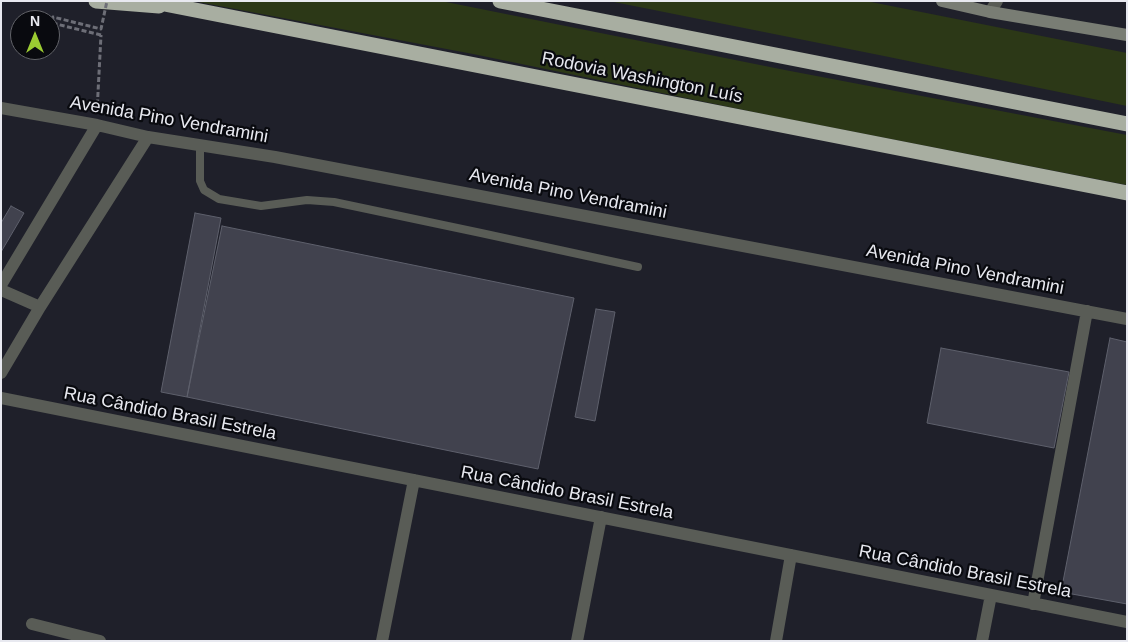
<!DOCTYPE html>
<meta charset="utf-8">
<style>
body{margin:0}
#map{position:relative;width:1128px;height:642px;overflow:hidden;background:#1f202a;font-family:Arial,sans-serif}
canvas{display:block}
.frame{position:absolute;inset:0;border:2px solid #e8e9f0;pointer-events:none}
.north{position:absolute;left:10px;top:10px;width:50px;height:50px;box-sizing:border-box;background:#090a0f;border:1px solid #626369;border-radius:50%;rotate:0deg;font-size:14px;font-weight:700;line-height:20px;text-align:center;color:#e8e9f0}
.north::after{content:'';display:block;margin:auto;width:18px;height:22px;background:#9bcb32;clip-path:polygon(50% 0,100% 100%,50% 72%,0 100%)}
</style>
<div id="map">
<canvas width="1128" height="642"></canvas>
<div class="frame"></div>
<div class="north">N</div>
</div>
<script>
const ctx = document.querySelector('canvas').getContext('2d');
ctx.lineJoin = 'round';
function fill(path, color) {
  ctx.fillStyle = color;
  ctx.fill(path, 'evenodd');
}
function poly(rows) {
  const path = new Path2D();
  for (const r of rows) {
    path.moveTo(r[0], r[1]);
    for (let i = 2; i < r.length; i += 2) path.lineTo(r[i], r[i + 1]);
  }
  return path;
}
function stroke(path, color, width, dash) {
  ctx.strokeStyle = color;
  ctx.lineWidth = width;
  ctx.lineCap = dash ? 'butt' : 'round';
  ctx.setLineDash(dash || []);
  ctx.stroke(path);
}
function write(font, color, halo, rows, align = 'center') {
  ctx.font = font + ' Arial,sans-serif';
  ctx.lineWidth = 4.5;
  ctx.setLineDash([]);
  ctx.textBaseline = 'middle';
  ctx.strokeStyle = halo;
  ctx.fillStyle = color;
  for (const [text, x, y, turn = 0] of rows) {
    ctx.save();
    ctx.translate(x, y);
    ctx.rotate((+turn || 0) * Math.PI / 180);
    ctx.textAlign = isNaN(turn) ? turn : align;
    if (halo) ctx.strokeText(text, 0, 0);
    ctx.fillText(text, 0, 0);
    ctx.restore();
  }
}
fill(poly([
 [193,1,441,1,785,70,1069,124,1127,135,1127,185,778,117,473,54],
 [609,1,866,1,1127,53,1127,106,884,56]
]), '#2c3817');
const building = poly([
 [11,206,24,213,1,252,1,223,11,206],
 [195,213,221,218,187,397,161,392,195,213],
 [222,226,574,298,538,469,187,397,222,226],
 [596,309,615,312,595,421,575,417,596,309],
 [1110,338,1127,342,1127,604,1061,592,1110,338],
 [941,348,1069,372,1054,448,927,423,941,348]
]);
fill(building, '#41424e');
stroke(building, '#5e606c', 1);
stroke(poly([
 [97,112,101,35]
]), '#6d6e77', 3, [5, 2.5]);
stroke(poly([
 [200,145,200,181,204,190,219,199,261,206,307,200,334,202,481,233,638,267]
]), '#595c56', 8);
stroke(poly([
 [990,12,997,1],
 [1,108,97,125,148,137,275,157,1127,319],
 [1,285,97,125],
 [1,290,40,307],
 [1,373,40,307,148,137],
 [1,398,1127,622],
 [1033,604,1087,311],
 [32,624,100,641],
 [382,641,414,480],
 [577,641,601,517],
 [776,641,791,555],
 [982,641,991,595]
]), '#595c56', 12);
stroke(poly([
 [942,1,990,12,1127,35]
]), '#797d74', 12);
stroke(poly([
 [96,1,159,6],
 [149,1,1127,193],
 [500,1,1127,124]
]), '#a8aea1', 15);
stroke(poly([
 [101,35,52,23,53,17,101,29,107,1]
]), '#6d6e77', 3, [5, 2.5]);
write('18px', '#e8e9f0', '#090a0f', [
 ["Rodovia Washington Luís",642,78,11],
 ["Avenida Pino Vendramini",169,120,10],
 ["Avenida Pino Vendramini",568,194,11],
 ["Avenida Pino Vendramini",965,270,11],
 ["Rua Cândido Brasil Estrela",170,414,11],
 ["Rua Cândido Brasil Estrela",567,493,11],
 ["Rua Cândido Brasil Estrela",965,572,11]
]);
</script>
